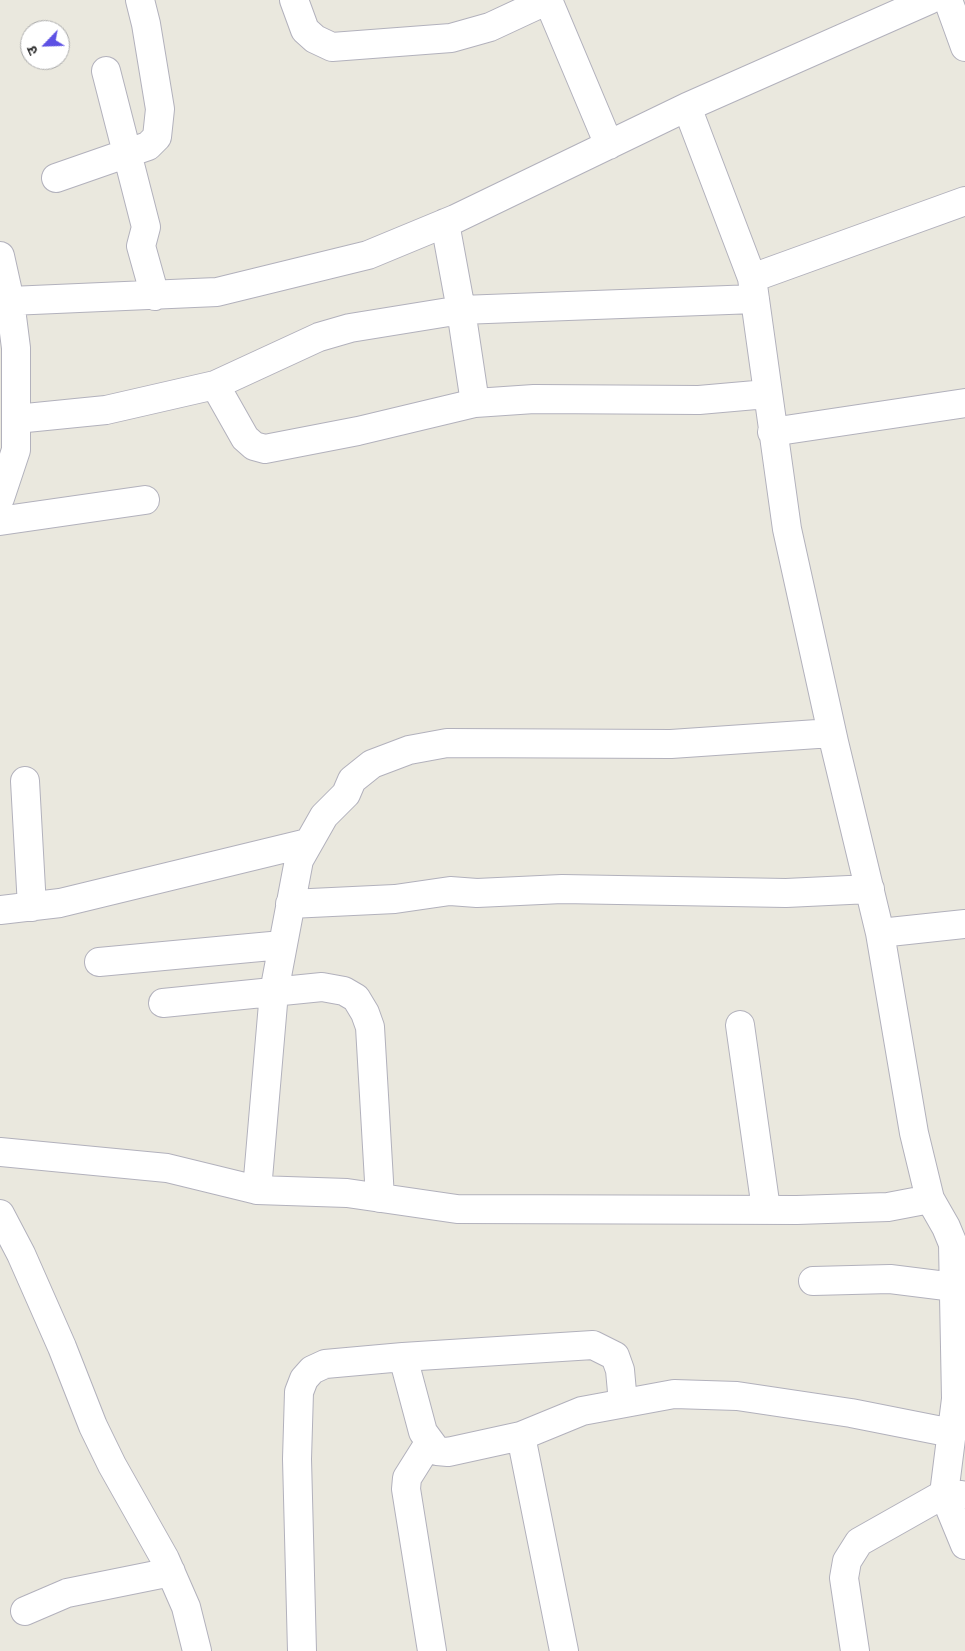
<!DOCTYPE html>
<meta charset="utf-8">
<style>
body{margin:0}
#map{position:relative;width:965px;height:1651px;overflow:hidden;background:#eae8de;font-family:"Public Sans","Noto Sans Devanagari",sans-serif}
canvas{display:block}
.north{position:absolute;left:20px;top:20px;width:50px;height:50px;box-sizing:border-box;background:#fff;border:1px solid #aaa;border-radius:50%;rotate:246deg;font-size:14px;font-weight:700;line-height:20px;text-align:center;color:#2a2a2a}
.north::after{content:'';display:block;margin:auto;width:18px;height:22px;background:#5d51e4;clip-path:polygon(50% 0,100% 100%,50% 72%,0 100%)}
</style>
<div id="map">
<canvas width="965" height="1651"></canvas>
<div class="north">उ</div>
</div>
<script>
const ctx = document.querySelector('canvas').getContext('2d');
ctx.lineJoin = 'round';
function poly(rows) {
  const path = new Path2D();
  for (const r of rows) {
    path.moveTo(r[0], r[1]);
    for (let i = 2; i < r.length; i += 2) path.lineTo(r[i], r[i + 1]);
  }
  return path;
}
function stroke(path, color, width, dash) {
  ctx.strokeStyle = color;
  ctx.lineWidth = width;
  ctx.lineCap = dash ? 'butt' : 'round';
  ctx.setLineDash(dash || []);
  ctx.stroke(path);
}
const street = poly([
 [294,0,305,30,315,39,332,47,451,38,490,27,548,0],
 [548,0,609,145],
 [948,0,965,47],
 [106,71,146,227,141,246,155,296],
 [687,107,752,278,787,529,834,742,880,933,914,1133,930,1199,946,1227,953,1244,956,1399,944,1494,965,1545],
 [56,178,148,146,157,137,160,109,146,24,140,0],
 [445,223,461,310,755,299],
 [0,256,10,301,16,348,16,450,0,498],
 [752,278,965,201],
 [10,301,217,292,368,255,455,219,687,107,929,0],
 [215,385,319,337,350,328,461,310,475,403],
 [16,419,106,410,215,385,245,438,254,446,265,449,358,431,475,403,534,399,699,400,767,394],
 [772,432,965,403],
 [0,521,145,500],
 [25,781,32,907],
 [290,904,395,899,450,891,477,893,562,889,786,893,870,889],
 [0,910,60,903,307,843],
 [880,933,965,924],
 [99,962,282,945],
 [163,1003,322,987,344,991,356,998,365,1013,370,1027,380,1198],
 [740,1025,766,1209],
 [0,1152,167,1168,257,1190,347,1193,457,1209,797,1210,888,1207,930,1199],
 [257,1190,274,992,299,860,324,816,346,794,352,780,372,764,409,750,447,743,671,744,832,733],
 [0,1214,21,1254,62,1347,93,1426,112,1465,165,1559,186,1607,197,1651],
 [813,1281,890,1279,954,1287],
 [403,1357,423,1432,437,1451,448,1452,521,1436],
 [429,1443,407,1478,406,1489,432,1651],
 [25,1611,67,1593,171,1572],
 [302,1651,297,1459,299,1392,304,1379,312,1370,325,1364,403,1357,593,1345,615,1356,620,1370,623,1403],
 [564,1651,521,1436,582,1411,674,1394,737,1396,851,1413,952,1433],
 [855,1651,844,1578,847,1561,859,1542,944,1494,961,1495]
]);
stroke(street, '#b2b1bc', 30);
stroke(street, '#fff', 28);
</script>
